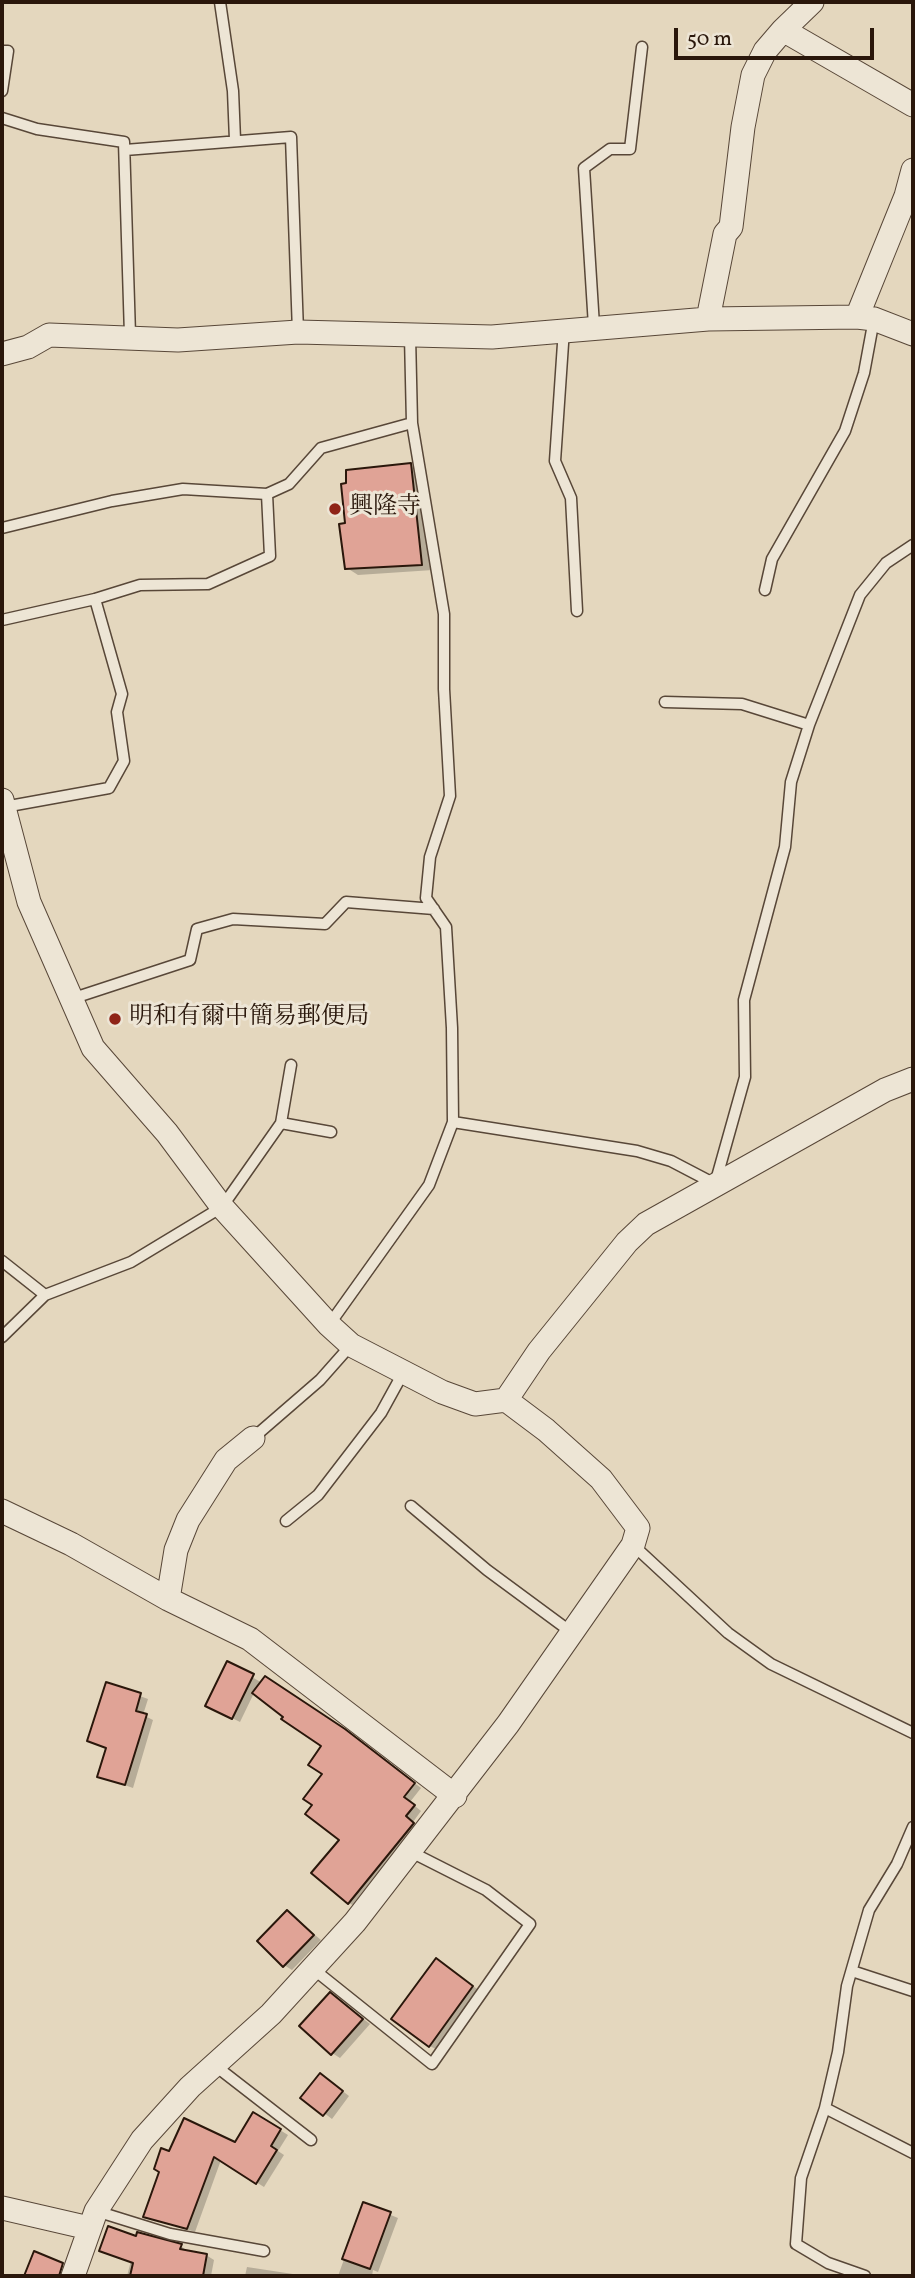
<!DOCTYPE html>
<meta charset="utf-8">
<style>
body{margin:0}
#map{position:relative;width:915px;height:2278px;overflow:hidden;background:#e4d7be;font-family:Vollkorn,serif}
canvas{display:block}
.frame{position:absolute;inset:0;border:4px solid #2a170b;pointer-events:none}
.scale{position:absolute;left:674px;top:28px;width:200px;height:32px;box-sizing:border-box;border:4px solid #2a170b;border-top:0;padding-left:9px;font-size:21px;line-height:24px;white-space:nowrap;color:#2a170b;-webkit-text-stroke:5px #ede5d5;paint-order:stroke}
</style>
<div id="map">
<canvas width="915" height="2278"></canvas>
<div class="frame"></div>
<div class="scale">50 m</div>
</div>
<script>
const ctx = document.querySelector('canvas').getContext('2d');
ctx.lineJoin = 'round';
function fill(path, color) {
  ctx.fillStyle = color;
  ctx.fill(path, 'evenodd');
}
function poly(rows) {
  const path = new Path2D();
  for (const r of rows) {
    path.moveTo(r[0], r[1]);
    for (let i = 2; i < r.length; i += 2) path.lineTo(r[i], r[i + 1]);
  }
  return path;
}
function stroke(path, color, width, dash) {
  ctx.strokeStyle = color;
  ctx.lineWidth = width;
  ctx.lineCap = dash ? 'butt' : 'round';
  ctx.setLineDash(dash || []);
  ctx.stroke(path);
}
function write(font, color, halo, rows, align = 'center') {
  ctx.font = font + ' Vollkorn,"Noto Serif JP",serif';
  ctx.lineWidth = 6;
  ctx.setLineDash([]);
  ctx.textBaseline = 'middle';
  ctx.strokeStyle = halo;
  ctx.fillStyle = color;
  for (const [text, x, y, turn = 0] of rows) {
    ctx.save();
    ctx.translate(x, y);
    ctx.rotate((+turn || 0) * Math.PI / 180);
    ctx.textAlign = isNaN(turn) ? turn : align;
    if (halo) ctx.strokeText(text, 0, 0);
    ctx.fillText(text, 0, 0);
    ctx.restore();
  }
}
fill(poly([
 [410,465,422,472,433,570,358,575,347,568,347,524],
 [228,1663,353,1736,421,1788,410,1802,421,1811,413,1822,420,1828,356,1907,349,1903,341,1840,314,1805,325,1774,323,1746,254,1693,240,1722,214,1709],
 [107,1684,148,1699,143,1715,153,1720,133,1788,99,1776,108,1748,89,1741],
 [287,1912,321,1940,292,1970,284,1965],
 [447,1967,484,1994,441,2052,430,2046],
 [337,1999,370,2024,340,2058,332,2053],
 [327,2079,349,2096,332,2119,303,2097],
 [254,2114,288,2135,278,2151,284,2155,264,2187,221,2160,195,2232,145,2216,170,2153,235,2144],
 [364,2204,398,2218,378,2272,373,2270,372,2276,338,2276],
 [137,2238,181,2246,188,2252,206,2255,214,2260,211,2276,127,2276],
 [35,2254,65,2267,62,2276,26,2276],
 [247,2267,306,2276,245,2276]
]), '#0003');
const building = poly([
 [411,463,422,565,345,569,339,524,345,523,341,484,346,483,346,470,411,463],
 [227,1661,254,1674,232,1719,205,1706,227,1661],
 [265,1676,345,1729,415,1783,404,1797,415,1805,406,1816,414,1823,348,1904,311,1873,339,1840,305,1814,312,1805,303,1799,322,1774,308,1765,321,1746,281,1719,283,1717,252,1693,265,1676],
 [106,1682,141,1693,136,1711,147,1714,125,1785,97,1777,106,1748,87,1741,106,1682],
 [287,1910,314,1935,283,1967,257,1941,287,1910],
 [436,1958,473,1986,429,2047,391,2019,436,1958],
 [330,1992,363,2019,331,2055,299,2026,330,1992],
 [320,2073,343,2091,323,2116,300,2098,320,2073],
 [253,2112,281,2129,271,2146,277,2150,256,2184,214,2157,187,2229,143,2217,159,2172,154,2169,161,2148,169,2151,184,2118,235,2142,253,2112],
 [363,2202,391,2212,370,2269,342,2259,363,2202],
 [108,2226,136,2236,137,2232,182,2244,180,2249,207,2254,203,2276,130,2276,133,2263,99,2251,108,2226],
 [34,2251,63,2263,59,2276,24,2276,34,2251]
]);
fill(building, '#e0a396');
stroke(building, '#2a170b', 2);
const lane = poly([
 [220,2,233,91,235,140],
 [2,51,8,51,2,91],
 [2,118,37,129,124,142,130,335],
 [125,150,291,137,298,332],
 [594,326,584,168,610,149,630,149,642,47],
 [564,329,555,461,571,498,577,611],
 [2,528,112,501,183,489,267,494,289,484,321,448,412,423],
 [765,590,772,559,845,431,864,373,874,319],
 [2,620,95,599,140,585,208,584,270,556,267,494],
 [665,702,742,704,809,725],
 [4,807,109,788,124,761,117,712,122,694,95,599],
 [74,998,190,960,197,929,233,919,325,924,346,902,434,909],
 [453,1122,637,1151,671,1161,715,1184,745,1077,744,1000,785,847,791,782,809,725,860,595,886,563,913,545],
 [281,1123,291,1065],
 [2,1261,45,1295],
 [329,1325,429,1185,453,1122,452,1028,446,927,426,898,430,857,450,796,444,689,444,614,412,423,410,336],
 [2,1337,45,1295,131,1262,222,1207,281,1123,331,1132],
 [253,1438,320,1380,351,1345],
 [411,1506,487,1570,571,1632],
 [286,1521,318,1495,381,1413,403,1373],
 [633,1545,728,1633,771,1664,913,1733],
 [312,1968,432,2064,530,1924,486,1890,411,1852],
 [852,1971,913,1991],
 [213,2064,311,2140],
 [825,2108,913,2153],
 [96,2211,170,2234,264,2251],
 [865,2276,828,2263,796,2244,801,2178,825,2108,838,2052,847,1986,869,1910,897,1864,913,1827]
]);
const street = poly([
 [783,30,812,2],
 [857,317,906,196,913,170],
 [708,319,725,234,731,227,743,127,753,75,765,51,783,30,913,105],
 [2,354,28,347,49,335,178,340,298,332,492,337,708,319,857,317,874,319,913,334],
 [2,800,29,902,93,1048,167,1133,222,1207,329,1325,351,1345,442,1392,475,1404,506,1400,546,1430,601,1479,638,1528,633,1545,508,1724,355,1922,271,2014,190,2087,142,2140,96,2211,73,2276],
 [506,1400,539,1351,627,1242,646,1224,885,1090,913,1079],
 [2,1511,71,1544,168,1599,250,1639,455,1796],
 [168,1599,176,1550,188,1520,226,1460,253,1438],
 [2,2208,89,2228]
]);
stroke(lane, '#584738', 13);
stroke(street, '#584738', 25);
stroke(lane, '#ede5d5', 10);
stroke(street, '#ede5d5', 23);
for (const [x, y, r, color] of [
 [335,509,7,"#8f2418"],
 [115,1019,7,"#8f2418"]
]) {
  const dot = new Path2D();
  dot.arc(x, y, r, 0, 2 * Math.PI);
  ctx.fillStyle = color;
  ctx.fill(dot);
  stroke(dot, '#ede5d5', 2.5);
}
write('24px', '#2a170b', '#ede5d5', [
 ["興隆寺",349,509],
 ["明和有爾中簡易郵便局",129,1019]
], 'left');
</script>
